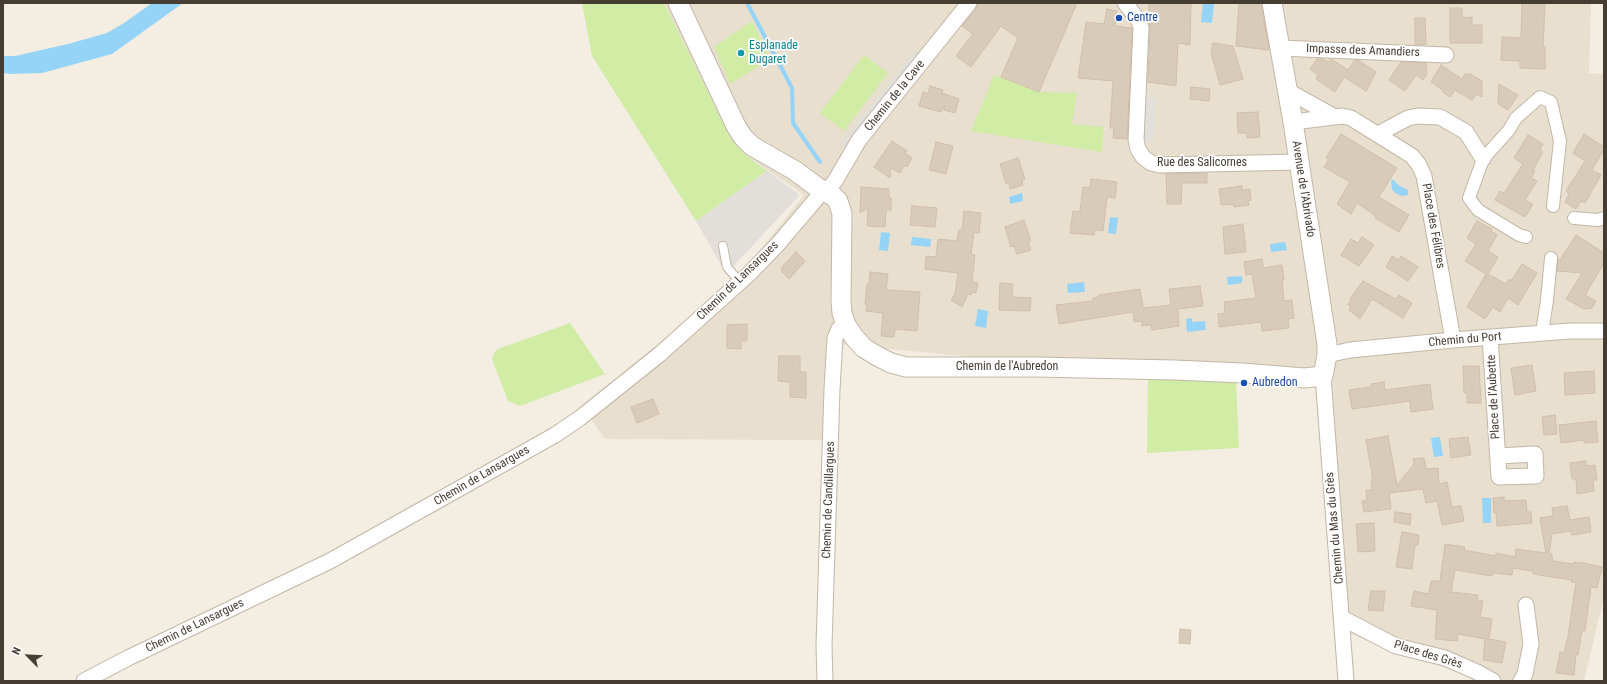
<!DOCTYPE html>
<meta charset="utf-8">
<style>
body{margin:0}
#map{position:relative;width:1607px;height:684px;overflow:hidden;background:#f3ede2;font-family:"Roboto Condensed",sans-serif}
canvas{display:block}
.frame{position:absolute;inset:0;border:4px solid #453c32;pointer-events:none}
.north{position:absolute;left:8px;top:636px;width:40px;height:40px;-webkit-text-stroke:3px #fff;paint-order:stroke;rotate:294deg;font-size:11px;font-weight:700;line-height:16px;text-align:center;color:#453c32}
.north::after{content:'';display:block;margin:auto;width:14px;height:18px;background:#453c32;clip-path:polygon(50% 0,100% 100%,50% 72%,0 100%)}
</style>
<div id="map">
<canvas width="1607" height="684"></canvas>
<div class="frame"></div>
<div class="north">N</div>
</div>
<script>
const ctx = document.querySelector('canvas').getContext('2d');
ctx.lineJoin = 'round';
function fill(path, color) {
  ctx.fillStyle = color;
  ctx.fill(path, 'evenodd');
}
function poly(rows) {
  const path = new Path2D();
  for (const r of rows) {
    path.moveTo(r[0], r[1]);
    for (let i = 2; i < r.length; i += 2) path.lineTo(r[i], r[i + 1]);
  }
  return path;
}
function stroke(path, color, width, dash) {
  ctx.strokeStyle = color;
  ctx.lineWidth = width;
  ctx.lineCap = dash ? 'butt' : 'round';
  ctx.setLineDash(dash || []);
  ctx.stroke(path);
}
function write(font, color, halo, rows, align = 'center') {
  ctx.font = font + ' "Roboto Condensed",sans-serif';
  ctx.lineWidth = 3.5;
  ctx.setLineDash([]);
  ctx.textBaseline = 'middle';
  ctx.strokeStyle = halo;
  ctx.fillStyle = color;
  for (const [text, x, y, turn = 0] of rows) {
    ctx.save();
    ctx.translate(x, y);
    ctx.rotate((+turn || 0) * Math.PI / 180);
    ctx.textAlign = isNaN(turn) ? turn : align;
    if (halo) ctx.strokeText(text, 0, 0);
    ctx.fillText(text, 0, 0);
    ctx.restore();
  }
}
fill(poly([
 [664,3,1591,3,1589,73,1604,74,1604,597,1584,681,1477,681,1461,672,1394,653,1343,630,1318,384,1244,383,827,343,823,440,605,439,582,406,736,280,804,195,748,157,731,139]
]), '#e8dfcf');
fill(poly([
 [582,3,664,3,731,139,748,157,767,171,696,221,592,56],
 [752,21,771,59,730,84,714,47],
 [864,55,888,73,844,131,820,113],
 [994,75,1039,92,1077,93,1072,124,1104,127,1102,152,971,131],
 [570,323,605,374,520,406,508,401,492,359,494,353,498,349],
 [1148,377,1236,382,1239,448,1147,453]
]), '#d0eca5');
fill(poly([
 [914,52,926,57,849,150,840,144],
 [1144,98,1156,98,1154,142,1142,141],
 [767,171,800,195,726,274,696,221]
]), '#e2dfdb');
fill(poly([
 [152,3,183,3,112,54,42,73,11,74,3,73,3,56,15,56,68,44,107,33,124,23],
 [1203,3,1214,4,1212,23,1201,22],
 [1391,180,1394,180,1398,185,1408,190,1408,195,1402,196,1395,193,1392,189],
 [1022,193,1023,201,1010,204,1009,197],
 [1110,217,1118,218,1116,234,1108,233],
 [881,232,890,233,888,251,879,250],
 [912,237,931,239,930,247,911,245],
 [1285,242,1287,250,1271,252,1270,244],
 [1242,276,1242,283,1228,285,1227,277],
 [1084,282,1085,292,1068,293,1067,284],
 [978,309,988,311,986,328,975,326],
 [1192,318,1192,322,1205,321,1206,330,1187,332,1186,319],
 [1440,437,1443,456,1434,457,1431,438],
 [1482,498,1491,498,1491,523,1483,523]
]), '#96d4f7');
stroke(poly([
 [747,3,792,88,793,123,820,162]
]), '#96d4f7', 4);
const building = poly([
 [978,3,1077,3,1039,92,1001,77,1018,38,1001,26,971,67,956,56,973,34,962,26,976,9,978,3],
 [1149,3,1191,3,1190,45,1178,43,1176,86,1148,82,1150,28,1148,19,1149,3],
 [1239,3,1261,3,1269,50,1236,46,1239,3],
 [1522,3,1545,3,1543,47,1545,47,1545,69,1520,68,1520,61,1501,60,1502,37,1521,38,1522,3],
 [1450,8,1462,8,1462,18,1472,17,1472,25,1482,25,1482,43,1450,43,1450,8],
 [1107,9,1117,11,1115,26,1132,28,1132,29,1127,139,1113,138,1114,128,1110,128,1113,81,1078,78,1086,22,1104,24,1107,9],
 [1415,18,1425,18,1426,44,1415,45,1415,18],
 [1213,43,1233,46,1243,79,1220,85,1211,53,1213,43],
 [1317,59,1322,59,1328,62,1331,59,1348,70,1355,60,1358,60,1376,72,1366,91,1344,77,1335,92,1316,79,1318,75,1310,69,1317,59],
 [1401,62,1426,63,1427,74,1423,80,1416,75,1405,91,1389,80,1401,62],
 [1441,65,1462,79,1465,74,1470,74,1482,81,1482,97,1476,94,1472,100,1455,90,1450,97,1443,92,1443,90,1431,82,1441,65],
 [1499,84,1518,95,1508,110,1498,104,1499,84],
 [930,86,943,90,942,93,959,99,955,113,944,110,945,105,941,112,919,106,923,92,928,94,930,86],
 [1191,87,1210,89,1209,101,1190,99,1191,87],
 [1258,112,1260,137,1247,138,1247,133,1238,133,1237,113,1258,112],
 [1341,134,1397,168,1379,197,1409,215,1399,232,1375,218,1376,216,1357,203,1351,214,1337,204,1350,182,1324,167,1329,159,1326,158,1341,134],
 [1584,134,1604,147,1604,149,1592,170,1601,175,1585,203,1581,201,1576,209,1565,202,1569,194,1566,191,1585,161,1573,153,1584,134],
 [1528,135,1543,144,1540,150,1543,152,1533,170,1535,171,1531,178,1537,181,1525,200,1533,204,1525,217,1495,200,1500,191,1504,193,1523,164,1514,158,1528,135],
 [892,141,907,151,905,153,912,158,907,167,905,165,900,173,891,168,890,178,874,167,892,141],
 [936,142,953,146,946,174,929,170,936,142],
 [1018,158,1025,179,1022,180,1023,185,1010,189,1009,183,1006,184,1000,164,1018,158],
 [1207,173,1207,183,1182,183,1181,204,1167,204,1166,174,1207,173],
 [1091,179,1117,182,1115,198,1107,197,1103,231,1095,230,1094,235,1070,233,1073,211,1080,212,1083,187,1090,188,1091,179],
 [1242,186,1242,190,1250,189,1251,200,1248,201,1249,205,1234,207,1233,204,1221,205,1219,189,1242,186],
 [861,187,889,189,889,198,891,198,891,210,886,210,885,227,867,226,868,208,860,213,861,187],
 [912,206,937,208,935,227,910,225,912,206],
 [964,211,981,213,979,233,974,232,971,254,975,255,972,282,978,283,976,293,972,292,971,295,968,294,962,307,951,300,955,294,958,273,925,269,926,256,936,257,938,239,957,241,959,230,962,230,964,211],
 [1024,220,1031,241,1028,242,1031,250,1017,254,1014,246,1011,247,1005,227,1024,220],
 [1477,221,1492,229,1491,231,1497,235,1488,251,1498,257,1488,274,1506,284,1509,279,1511,281,1522,264,1537,273,1518,305,1508,298,1500,312,1493,307,1485,319,1467,307,1486,274,1465,261,1476,244,1467,238,1477,221],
 [1243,224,1246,252,1225,254,1223,227,1243,224],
 [1576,235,1604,253,1604,263,1585,295,1596,301,1592,308,1584,309,1566,299,1582,273,1557,271,1558,259,1560,260,1576,235],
 [1362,237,1374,245,1359,266,1341,255,1351,239,1358,243,1362,237],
 [796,252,805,261,789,279,782,272,782,267,796,252],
 [1392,256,1399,260,1401,256,1418,267,1408,281,1386,267,1392,256],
 [1262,259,1263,268,1282,265,1284,280,1282,280,1284,301,1292,300,1294,318,1288,319,1289,328,1262,331,1261,322,1219,327,1218,314,1225,313,1224,302,1256,298,1252,274,1246,275,1244,262,1262,259],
 [870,272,888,274,886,290,920,292,917,331,895,329,894,337,881,336,883,313,866,311,867,304,865,304,867,284,869,284,870,272],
 [1363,281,1396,299,1399,295,1412,303,1403,318,1372,299,1360,319,1349,310,1351,307,1348,305,1351,300,1350,299,1363,281],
 [1000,283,1013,284,1012,297,1031,298,1030,311,999,310,1000,283],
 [1200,286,1203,306,1178,309,1179,326,1152,330,1151,325,1142,326,1142,321,1134,322,1133,312,1059,324,1056,305,1093,301,1093,298,1099,297,1099,295,1140,289,1143,308,1171,305,1169,289,1200,286],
 [747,324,747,341,741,341,741,349,727,348,727,325,747,324],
 [779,356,800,356,800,372,806,372,806,398,790,397,790,382,778,381,779,356],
 [1532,365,1536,391,1515,395,1511,368,1532,365],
 [1463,366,1479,366,1481,403,1467,403,1467,393,1464,393,1463,366],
 [1594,371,1595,393,1565,395,1564,373,1594,371],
 [1384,382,1385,390,1430,384,1433,409,1411,412,1410,401,1352,409,1349,390,1371,387,1371,384,1384,382],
 [653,399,659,414,637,423,631,407,653,399],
 [1555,415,1557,434,1544,435,1542,417,1555,415],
 [1596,421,1598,442,1584,443,1584,440,1561,443,1559,425,1596,421],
 [1388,436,1397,485,1414,464,1413,459,1424,458,1426,469,1438,468,1439,484,1447,482,1452,507,1461,506,1464,521,1442,525,1437,501,1426,503,1423,489,1389,493,1391,509,1364,512,1362,501,1367,500,1366,490,1372,490,1371,480,1373,480,1366,440,1388,436],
 [1468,437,1471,455,1451,458,1449,439,1468,437],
 [1586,461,1586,466,1595,465,1597,480,1593,480,1594,491,1577,494,1576,479,1572,479,1570,463,1586,461],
 [1504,497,1504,501,1526,500,1527,512,1531,512,1532,523,1497,526,1496,513,1494,513,1493,498,1504,497],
 [1567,506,1570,520,1589,517,1591,532,1572,535,1571,531,1552,534,1549,553,1551,553,1553,561,1574,564,1574,562,1584,563,1602,567,1597,588,1591,587,1585,631,1582,630,1578,655,1576,654,1574,675,1556,673,1560,652,1564,653,1568,636,1576,582,1571,582,1572,580,1533,574,1533,571,1513,568,1512,575,1493,573,1492,576,1455,570,1451,592,1478,595,1477,600,1483,601,1480,617,1492,619,1489,639,1506,642,1502,663,1483,660,1485,639,1458,634,1457,641,1435,639,1437,610,1411,606,1414,591,1429,594,1431,581,1440,581,1445,544,1465,547,1464,550,1496,556,1496,553,1515,557,1516,549,1546,553,1540,518,1553,516,1552,508,1567,506],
 [1395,512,1411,514,1410,525,1394,522,1395,512],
 [1374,523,1375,551,1358,552,1356,524,1374,523],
 [1402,532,1419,535,1418,545,1415,545,1412,569,1396,567,1402,532],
 [1371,591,1385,591,1383,611,1368,610,1371,591],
 [1180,629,1191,630,1190,644,1179,643,1180,629]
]);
fill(building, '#d9cbb9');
stroke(building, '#d1bfa9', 1);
const service = poly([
 [723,246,727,267,740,282]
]);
const pedestrian = poly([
 [1574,218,1598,220,1604,218],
 [1526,237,1519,235,1478,210,1469,198,1483,159,1509,130,1516,118,1540,97,1551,102,1560,141,1553,206],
 [1542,333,1547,300,1551,258]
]);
const minor = poly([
 [1125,3,1139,21,1141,28,1136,140,1138,149,1143,157,1151,163,1160,165,1299,162],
 [1280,48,1446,55],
 [1288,91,1335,117],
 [1293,122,1342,116,1351,118,1412,156,1419,165,1424,176,1453,340],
 [1378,134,1408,118,1418,116,1440,117,1466,132,1483,159],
 [826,192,835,181,859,140,969,3],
 [1490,337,1499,477,1536,476,1535,454,1498,456],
 [1327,355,1350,350,1453,340,1570,331,1604,331],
 [1323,376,1346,681],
 [1342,618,1396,646,1445,658,1477,672,1493,681],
 [84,681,128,658,330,561,555,435,580,418,660,354,749,274,778,244,823,191],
 [825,681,824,646,832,389,835,338,839,329,846,325],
 [1521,681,1525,674,1531,644,1526,605]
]);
const tertiary = poly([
 [678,3,736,126,743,137,752,146,794,170,817,187,833,196,838,201,842,214,841,300,842,313,846,325,854,337,864,348,877,356,891,363,906,367,1037,367,1174,370,1243,373,1304,378,1323,376,1327,355,1327,344,1293,122,1272,3]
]);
stroke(service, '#c2b7a6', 10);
stroke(pedestrian, '#c2b7a6', 14);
stroke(minor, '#c2b7a6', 17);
stroke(tertiary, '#c2b7a6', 21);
stroke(service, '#fff', 8);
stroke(pedestrian, '#fff', 12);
stroke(minor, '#fff', 15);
stroke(tertiary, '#fff', 19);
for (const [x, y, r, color] of [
 [1119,18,4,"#1a4fb4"],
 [741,53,4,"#0f9aa8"],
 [1244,383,4,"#1a4fb4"]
]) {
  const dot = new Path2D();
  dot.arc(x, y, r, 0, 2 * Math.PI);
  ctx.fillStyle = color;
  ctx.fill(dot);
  stroke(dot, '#fff', 1.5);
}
write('12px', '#164399', '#fff', [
 ["Centre",1127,18],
 ["Aubredon",1252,383]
], 'left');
write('12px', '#0d838f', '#fff', [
 ["Esplanade",749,46],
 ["Dugaret",749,60]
], 'left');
write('12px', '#453c32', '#fff', [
 ["Impasse des Amandiers",1363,51,2],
 ["Chemin de la Cave",895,96,-51],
 ["Rue des Salicornes",1202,163],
 ["Avenue de l'Abrivado",1303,189,81],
 ["Place des Félibres",1433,226,80],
 ["Chemin de Lansargues",738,281,-44],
 ["Chemin du Port",1465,340,-5],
 ["Chemin de l'Aubredon",1007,367],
 ["Place de l'Aubette",1494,397,-93],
 ["Chemin de Lansargues",482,476,-30],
 ["Chemin de Candillargues",829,500,-88],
 ["Chemin du Mas du Grès",1335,528,-95],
 ["Chemin de Lansargues",195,626,-26],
 ["Place des Grès",1428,655,17]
]);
</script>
